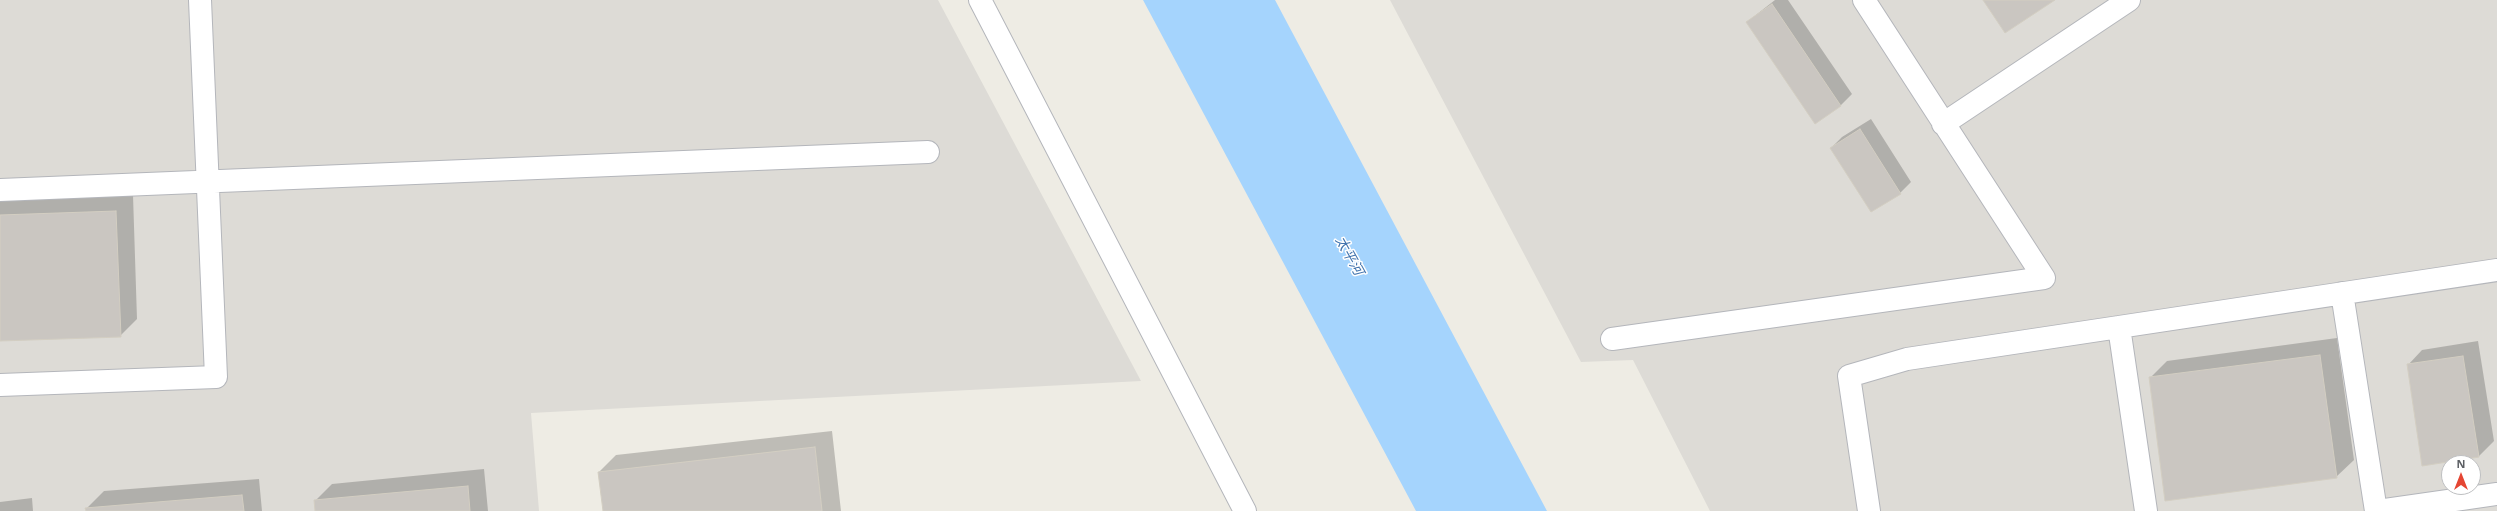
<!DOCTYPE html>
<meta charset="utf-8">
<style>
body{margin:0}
#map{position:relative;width:2497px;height:511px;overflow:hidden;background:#eeece4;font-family:"Noto Sans",sans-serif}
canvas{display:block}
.north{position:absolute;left:2441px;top:455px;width:40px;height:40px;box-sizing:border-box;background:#fff;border:1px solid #bebfc1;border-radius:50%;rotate:0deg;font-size:11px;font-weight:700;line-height:16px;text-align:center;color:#5c5f64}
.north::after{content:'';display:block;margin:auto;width:14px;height:18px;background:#e54633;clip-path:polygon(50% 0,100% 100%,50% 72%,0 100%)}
</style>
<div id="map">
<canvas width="2497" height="511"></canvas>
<div class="north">N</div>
</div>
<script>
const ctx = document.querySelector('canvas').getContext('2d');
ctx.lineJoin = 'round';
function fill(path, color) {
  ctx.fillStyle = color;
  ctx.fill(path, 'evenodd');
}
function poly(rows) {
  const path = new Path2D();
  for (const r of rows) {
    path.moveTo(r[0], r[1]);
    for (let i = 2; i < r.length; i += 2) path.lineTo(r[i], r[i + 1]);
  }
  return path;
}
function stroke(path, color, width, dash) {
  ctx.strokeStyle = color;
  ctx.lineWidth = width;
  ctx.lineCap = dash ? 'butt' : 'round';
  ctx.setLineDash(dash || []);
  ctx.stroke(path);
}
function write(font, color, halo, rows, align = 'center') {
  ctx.font = font + ' "Noto Sans","Noto Sans SC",sans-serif';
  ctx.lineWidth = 3;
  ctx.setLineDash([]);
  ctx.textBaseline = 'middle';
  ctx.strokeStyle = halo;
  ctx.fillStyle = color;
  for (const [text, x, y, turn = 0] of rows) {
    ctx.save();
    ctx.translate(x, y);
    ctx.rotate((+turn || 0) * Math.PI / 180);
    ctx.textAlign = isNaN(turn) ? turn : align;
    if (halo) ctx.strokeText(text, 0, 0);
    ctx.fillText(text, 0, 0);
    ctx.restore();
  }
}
fill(poly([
 [0,0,938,0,1141,381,531,413,539,511,0,511],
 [1390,0,2497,0,2497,511,1710,511,1633,360,1581,362],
 [2449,463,2473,463,2473,487,2449,487]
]), '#dddbd6');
fill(poly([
 [1143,0,1275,0,1547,511,1416,511]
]), '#a5d4fd');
fill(poly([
 [1775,0,1788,0,1852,94,1841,105,1815,122,1747,22],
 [1871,119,1911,182,1900,193,1831,148,1842,137],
 [133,195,137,319,120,336,0,340,0,199],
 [2337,338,2354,460,2336,477,2150,378,2167,361],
 [2478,341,2494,441,2479,456,2408,365,2422,350],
 [832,431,841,511,604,511,599,472,616,455],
 [484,469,488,511,316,511,315,501,332,484],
 [259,479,262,511,87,511,87,508,104,491],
 [32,498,33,511,0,511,0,502]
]), '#0003');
const building = poly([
 [1983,0,2055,0,2005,33,1983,0],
 [1772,4,1841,106,1815,124,1746,22,1772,4],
 [1860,129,1901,194,1871,212,1830,148,1860,129],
 [116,211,121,337,0,341,0,215,116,211],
 [2320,355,2337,478,2165,501,2149,377,2320,355],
 [2463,356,2479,457,2422,466,2407,364,2463,356],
 [815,447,822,511,603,511,598,472,815,447],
 [468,486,470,511,315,511,314,500,468,486],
 [242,495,244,511,86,511,85,508,242,495]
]);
fill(building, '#cac6c1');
stroke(building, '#d3cec2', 1);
const minor = poly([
 [980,0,1245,511],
 [1943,124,2129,0],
 [0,190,928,152],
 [2342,293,2376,511],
 [2119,327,2146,511],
 [1612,339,2044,278,1864,0],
 [0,385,216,377,200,0],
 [1869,511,1849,376,1907,359,2497,270],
 [2378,511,2497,494]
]);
stroke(minor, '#b4b6bb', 24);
stroke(minor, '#fff', 22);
write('italic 14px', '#4274ae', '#fff', [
 ["太平河",1349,256,61]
]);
</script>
